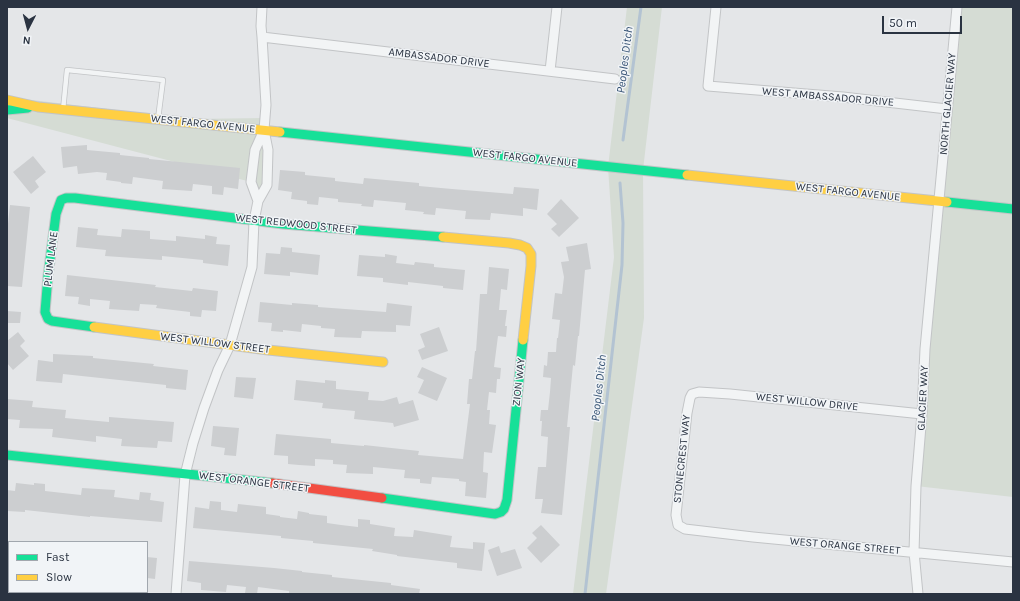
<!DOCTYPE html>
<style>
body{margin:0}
#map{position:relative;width:1020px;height:601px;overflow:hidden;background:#e4e6e8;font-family:Karla,sans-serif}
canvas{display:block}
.frame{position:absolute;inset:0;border:8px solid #2a3341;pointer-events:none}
.legend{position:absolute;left:8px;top:541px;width:140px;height:52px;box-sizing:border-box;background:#f1f4f7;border:1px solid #a1a7ae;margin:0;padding:5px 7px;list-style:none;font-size:12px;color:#2a3341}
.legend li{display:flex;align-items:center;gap:8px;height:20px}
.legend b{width:20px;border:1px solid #a1a7ae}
.north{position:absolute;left:8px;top:8px;width:40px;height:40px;-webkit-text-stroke:3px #f1f4f7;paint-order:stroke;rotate:186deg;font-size:11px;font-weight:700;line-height:16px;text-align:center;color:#2a3341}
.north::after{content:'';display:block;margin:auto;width:14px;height:18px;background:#2a3341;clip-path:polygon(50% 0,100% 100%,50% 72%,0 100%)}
.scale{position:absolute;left:882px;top:16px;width:80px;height:18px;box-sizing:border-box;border:2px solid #2a3341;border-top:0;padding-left:5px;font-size:12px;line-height:14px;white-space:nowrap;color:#2a3341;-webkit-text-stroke:3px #f1f4f7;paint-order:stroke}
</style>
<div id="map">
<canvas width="1020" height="601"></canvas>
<div class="frame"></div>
<ul class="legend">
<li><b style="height:5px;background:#16e098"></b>Fast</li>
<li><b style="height:5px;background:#ffcf43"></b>Slow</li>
</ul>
<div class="north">N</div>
<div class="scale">50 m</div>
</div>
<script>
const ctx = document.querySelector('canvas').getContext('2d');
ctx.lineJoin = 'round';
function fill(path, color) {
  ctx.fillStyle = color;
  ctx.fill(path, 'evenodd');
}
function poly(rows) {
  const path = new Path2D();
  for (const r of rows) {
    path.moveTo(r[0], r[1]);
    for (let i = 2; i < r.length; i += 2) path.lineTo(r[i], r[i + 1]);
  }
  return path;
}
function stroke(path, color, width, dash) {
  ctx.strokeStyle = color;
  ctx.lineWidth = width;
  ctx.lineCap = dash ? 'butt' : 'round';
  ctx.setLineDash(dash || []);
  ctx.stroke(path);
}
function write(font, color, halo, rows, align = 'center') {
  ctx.font = font + ' Karla,sans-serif';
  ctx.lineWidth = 3;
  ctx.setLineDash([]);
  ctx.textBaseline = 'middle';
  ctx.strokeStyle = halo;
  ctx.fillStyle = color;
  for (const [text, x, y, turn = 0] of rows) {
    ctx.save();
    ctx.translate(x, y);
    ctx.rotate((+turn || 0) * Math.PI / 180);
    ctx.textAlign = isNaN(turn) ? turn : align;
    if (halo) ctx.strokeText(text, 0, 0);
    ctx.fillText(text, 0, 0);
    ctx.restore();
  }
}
fill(poly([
 [627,7,662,7,643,170,644,318,606,594,573,594,614,257,608,167],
 [957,7,1013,7,1013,497,916,486],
 [7,97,192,119,265,118,266,105,270,117,267,185,258,201,251,182,7,118]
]), '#d5dcd4');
stroke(poly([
 [623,140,641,7],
 [585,594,622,265,623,223,620,183]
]), '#b3c3d2', 3);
fill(poly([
 [87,145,87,150,120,153,120,155,149,158,149,159,240,168,238,189,224,187,223,195,212,194,212,186,193,184,192,191,162,189,163,181,133,177,132,184,121,183,121,182,106,180,107,173,97,172,78,174,77,166,63,168,61,147],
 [33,156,46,172,35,181,39,187,31,194,13,172],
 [280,170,305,172,305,175,335,178,335,181,363,184,364,178,419,183,419,186,452,189,513,194,514,187,539,189,537,210,523,208,523,216,491,213,490,220,465,219,466,211,436,208,435,215,423,214,424,212,405,210,406,203,374,200,373,207,361,206,362,204,338,202,338,199,319,197,318,205,307,204,307,201,291,199,292,192,278,190],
 [561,199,579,218,559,237,551,229,557,224,547,214],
 [10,205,30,207,22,287,7,286,7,233],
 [78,227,98,229,97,235,121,237,122,229,150,231,150,239,176,241,176,236,205,239,205,235,217,237,216,244,230,245,228,266,203,263,203,260,162,256,162,260,105,256,106,250,76,247],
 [587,243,591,269,585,270,579,336,578,336,575,366,573,365,567,427,570,427,562,515,541,513,543,499,535,499,536,487,538,467,546,467,548,437,541,436,542,421,540,421,541,410,548,410,550,392,551,378,543,377,544,365,547,366,548,352,556,352,557,338,558,338,560,320,552,319,555,293,562,294,564,277,561,262,569,261,566,247],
 [281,247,292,248,292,252,320,255,318,275,290,272,290,276,264,274,266,253,280,254],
 [385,254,397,256,396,263,414,265,415,262,434,264,434,267,465,270,463,290,443,288,443,286,408,282,408,285,383,282,383,278,357,276,359,255,385,257],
 [489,267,509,269,507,290,501,289,499,310,507,310,505,326,507,326,506,337,498,336,494,367,501,368,500,379,497,379,496,393,489,392,487,410,490,410,489,424,496,425,492,453,484,452,483,472,488,473,486,498,465,496,466,482,459,481,459,479,432,477,431,484,420,483,420,479,404,478,405,470,373,467,373,474,346,473,347,465,333,464,333,460,315,459,315,466,299,465,288,464,288,456,274,455,276,434,331,439,331,443,364,446,364,445,419,451,418,455,463,459,470,404,467,404,469,379,472,379,475,351,476,351,480,294,487,294],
 [67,275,156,285,155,287,192,291,193,288,218,291,216,311,202,310,201,317,190,316,190,312,156,308,157,305,140,304,139,311,109,309,110,301,90,299,90,306,78,304,79,297,65,296],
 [260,302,292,305,292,303,318,305,318,307,386,312,387,303,412,306,410,326,396,325,396,332,362,331,361,338,334,337,335,329,321,328,321,326,302,324,301,332,283,330,283,332,271,331,272,323,258,322],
 [7,311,21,312,20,323,7,323],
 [439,327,448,351,422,360,418,350,425,347,420,334],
 [18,332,25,341,20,346,29,356,13,370,7,363,7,341],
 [53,354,93,356,93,358,154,364,153,366,188,370,186,390,166,388,166,385,63,374,62,383,36,381,38,360,53,362],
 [422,367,447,378,437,401,418,393,424,380,417,377],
 [236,377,256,378,253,399,234,397],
 [296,380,325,383,325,380,336,381,336,389,369,392,368,400,383,401,397,397,399,404,413,400,419,420,394,427,393,423,354,419,355,411,322,408,323,403,294,400],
 [7,399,33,401,32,407,66,410,65,418,109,422,109,417,174,422,172,442,158,441,157,448,121,446,122,439,96,436,96,442,52,437,53,429,19,428,20,420,7,419],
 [213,426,239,428,236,456,224,455,225,448,211,446],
 [16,483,34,485,34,483,45,484,45,491,81,495,82,488,115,490,114,497,139,500,140,492,151,493,150,500,164,502,162,522,90,516,90,517,25,510,25,512,7,511,7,490,15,491],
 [210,501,221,502,221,510,237,512,238,504,266,507,266,514,280,516,280,517,297,519,298,511,309,513,309,514,327,516,327,523,341,525,358,527,358,519,370,520,370,524,395,528,394,536,413,537,414,530,452,536,450,547,473,549,473,542,485,543,482,571,457,568,457,563,397,556,397,555,372,551,373,549,313,543,313,541,281,538,281,536,193,528,195,507,209,509],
 [541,525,560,545,541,563,527,548,537,538,532,533],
 [499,546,501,553,515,549,522,568,497,576,488,550],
 [147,557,157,558,155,579,147,578],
 [189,561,274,568,302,571,302,572,332,575,332,577,391,583,391,585,420,589,419,594,289,594,289,591,258,587,257,594,255,594,245,593,246,587,227,585,226,592,201,590,201,583,187,581]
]), '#ccced0');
const lane = poly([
 [63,110,67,70,163,80,158,119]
]);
const street = poly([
 [716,7,708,86,843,97,947,109],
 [262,37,615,79],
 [550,71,557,7],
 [258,201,251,182,255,150,264,130,266,105,262,37,261,26,262,7],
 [922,414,730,394,699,392,692,394,690,398,687,413,676,515,678,525,685,529,753,537,1013,562],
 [176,594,185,475,193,443,204,408,218,370,230,345,252,267,254,221,258,201,267,185,268,150,264,130],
 [918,594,914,552,916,486,922,414,925,349,957,7]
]);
const fast = poly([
 [7,110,28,108],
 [280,132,687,175],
 [947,202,1013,209],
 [94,327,52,321,48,319,45,312,48,276,56,214,61,200,66,198,75,198,283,224,443,237],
 [7,455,272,483],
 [382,498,495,514,501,512,504,509,507,500,523,340]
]);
const slow = poly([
 [7,100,38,107,280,132],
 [687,175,947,202],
 [443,237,509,243,520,245,527,248,531,254,531,266,523,340],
 [94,327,268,350,383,362]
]);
const jam = poly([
 [272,483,382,498]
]);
stroke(lane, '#c2c4c6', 6);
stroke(street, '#c2c4c6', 11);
stroke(fast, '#c2c4c6', 11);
stroke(slow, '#c2c4c6', 11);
stroke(jam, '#c2c4c6', 11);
stroke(lane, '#f2f4f5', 4.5);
stroke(street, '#f2f4f5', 9);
stroke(fast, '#16e098', 9);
stroke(slow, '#ffcf43', 9);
stroke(jam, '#f24e42', 9);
write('11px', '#2a3341', '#f1f4f7', [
 ["AMBASSADOR DRIVE",439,58,7],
 ["WEST AMBASSADOR DRIVE",828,97,5],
 ["NORTH GLACIER WAY",948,104,-85],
 ["WEST FARGO AVENUE",203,124,6],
 ["WEST FARGO AVENUE",525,158,6],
 ["WEST FARGO AVENUE",848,192,6],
 ["WEST REDWOOD STREET",296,224,6],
 ["PLUM LANE",51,259,-83],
 ["WEST WILLOW STREET",215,343,7],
 ["ZION WAY",519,382,-84],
 ["GLACIER WAY",923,398,-87],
 ["WEST WILLOW DRIVE",807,402,6],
 ["STONECREST WAY",682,459,-84],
 ["WEST ORANGE STREET",254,482,7],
 ["WEST ORANGE STREET",845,546,5]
]);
write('italic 12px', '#365374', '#f1f4f7', [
 ["Peoples Ditch",625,60,-83],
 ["Peoples Ditch",599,388,-84]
]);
</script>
